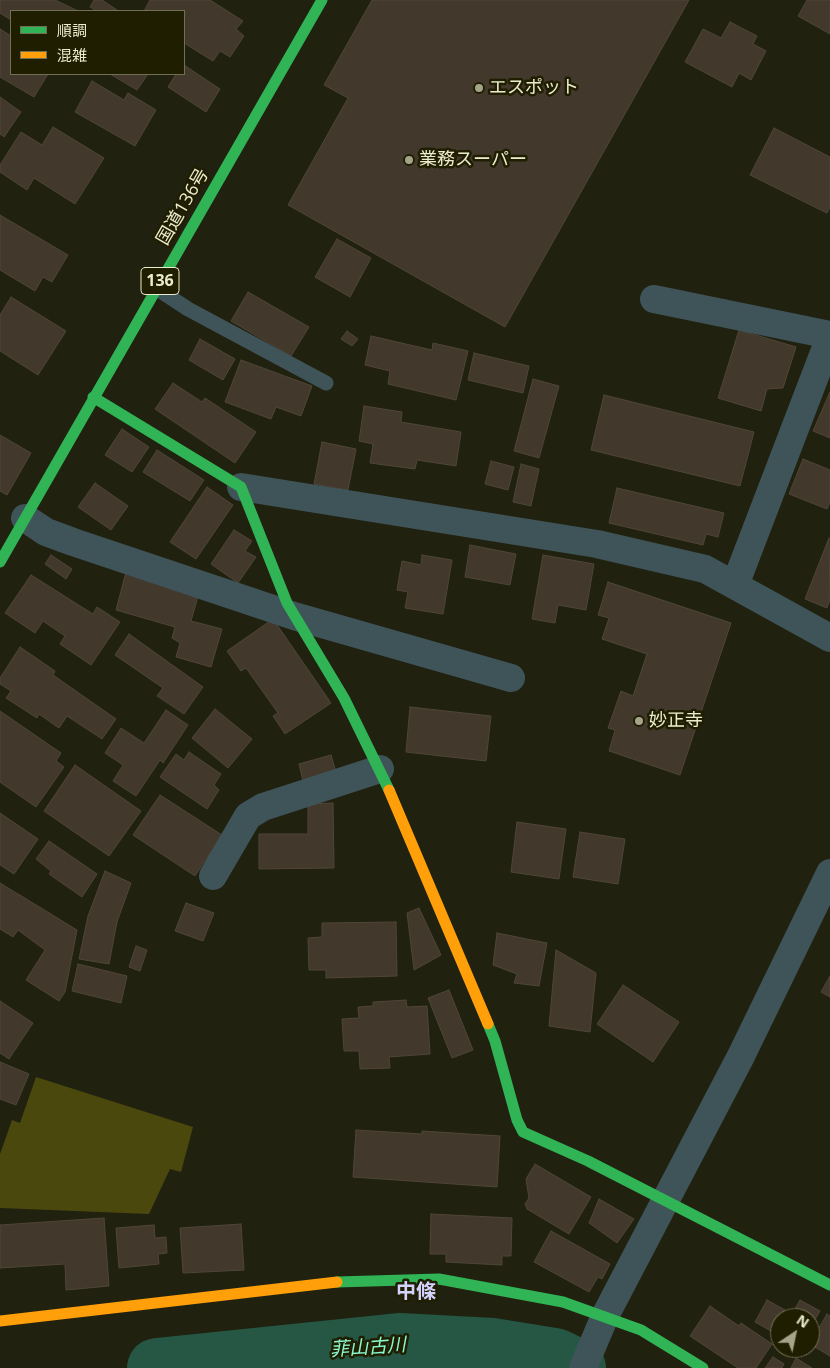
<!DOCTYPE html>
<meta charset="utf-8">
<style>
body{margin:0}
#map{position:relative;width:830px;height:1368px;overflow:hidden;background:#212110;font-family:"Open Sans","Noto Sans JP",sans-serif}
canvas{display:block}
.legend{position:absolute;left:10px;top:10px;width:175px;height:65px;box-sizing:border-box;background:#1f1e01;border:1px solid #717053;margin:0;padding:6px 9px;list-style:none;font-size:15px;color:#ebebcd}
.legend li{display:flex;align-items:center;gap:10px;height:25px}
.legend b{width:25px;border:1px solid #717053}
.north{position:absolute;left:770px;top:1308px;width:50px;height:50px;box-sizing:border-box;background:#1f1e01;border:1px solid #717053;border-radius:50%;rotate:34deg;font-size:14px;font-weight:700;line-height:20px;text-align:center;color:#ebebcd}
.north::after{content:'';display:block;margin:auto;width:18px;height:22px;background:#a4a48b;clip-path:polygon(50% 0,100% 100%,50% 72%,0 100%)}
</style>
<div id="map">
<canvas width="830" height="1368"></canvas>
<ul class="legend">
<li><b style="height:6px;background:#30b455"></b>順調</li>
<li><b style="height:6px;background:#ff9f0a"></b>混雑</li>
</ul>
<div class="north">N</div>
</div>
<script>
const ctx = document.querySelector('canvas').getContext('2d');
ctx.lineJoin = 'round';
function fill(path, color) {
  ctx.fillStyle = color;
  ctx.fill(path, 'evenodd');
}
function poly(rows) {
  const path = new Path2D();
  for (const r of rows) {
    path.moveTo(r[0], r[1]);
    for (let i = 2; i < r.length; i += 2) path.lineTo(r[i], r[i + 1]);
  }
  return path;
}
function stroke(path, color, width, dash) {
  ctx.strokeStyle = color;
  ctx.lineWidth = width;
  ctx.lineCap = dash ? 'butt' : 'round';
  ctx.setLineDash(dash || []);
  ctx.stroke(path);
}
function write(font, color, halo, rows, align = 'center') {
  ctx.font = font + ' "Open Sans","Noto Sans JP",sans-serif';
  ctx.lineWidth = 5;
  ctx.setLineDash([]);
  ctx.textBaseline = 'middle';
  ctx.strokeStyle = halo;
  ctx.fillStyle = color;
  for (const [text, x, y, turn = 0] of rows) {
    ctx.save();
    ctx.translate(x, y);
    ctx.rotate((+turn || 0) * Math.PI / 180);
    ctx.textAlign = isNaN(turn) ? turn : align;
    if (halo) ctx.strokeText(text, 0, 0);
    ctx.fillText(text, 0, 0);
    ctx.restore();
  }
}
fill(poly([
 [36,1077,193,1127,181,1172,170,1169,149,1214,0,1208,0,1154,12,1120,20,1123]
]), '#4a480d');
stroke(poly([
 [157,1368,399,1343,493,1348,555,1358,576,1368]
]), '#255744', 60);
const building = poly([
 [0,0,55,0,78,11,11,11,11,20,0,13,0,0],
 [94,0,102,0,117,10,97,11,90,7,94,0],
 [150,0,210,0,243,21,236,29,244,36,230,57,220,51,213,61,184,43,184,11,144,11,150,0],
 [372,0,689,0,505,327,288,205,348,98,324,85,372,0],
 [807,0,830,0,830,34,798,16,807,0],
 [730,22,757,36,753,44,766,51,751,80,739,73,732,87,685,62,703,29,721,38,730,22],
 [0,29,11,36,11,74,48,74,34,97,0,77,0,29],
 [184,65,220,89,206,112,168,87,176,74,184,74,184,65],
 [110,74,148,74,137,90,110,74],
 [92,81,124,100,128,93,156,110,135,146,75,112,92,81],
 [0,97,21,112,4,137,0,134,0,97],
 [53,127,104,158,75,204,34,178,27,190,0,172,0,165,21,132,42,145,53,127],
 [774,128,830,157,830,207,827,213,750,175,774,128],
 [0,215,68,255,52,282,43,277,35,291,0,270,0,215],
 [337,239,371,258,350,297,315,277,337,239],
 [248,292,309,327,291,356,231,321,248,292],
 [11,297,66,331,38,375,0,351,0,315,11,297],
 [739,330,796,347,783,388,767,389,761,411,718,398,739,330],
 [347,331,358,339,352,346,341,339,347,331],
 [371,336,432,350,433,343,468,351,456,400,388,384,390,371,365,365,371,336],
 [200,339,235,359,223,380,189,360,200,339],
 [474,353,529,366,523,393,468,380,474,353],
 [241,360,312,386,301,416,276,407,271,419,225,402,241,360],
 [533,379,559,386,539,458,514,451,533,379],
 [173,383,202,402,205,398,256,432,235,463,155,409,173,383],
 [830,392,830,438,813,431,830,392],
 [604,395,754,432,740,486,591,450,604,395],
 [364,406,402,412,401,422,461,432,456,466,417,460,415,469,370,463,373,444,359,441,364,406],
 [122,429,149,447,132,472,105,455,122,429],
 [0,435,31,453,7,495,0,491,0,435],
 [322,442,356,449,348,490,314,484,322,442],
 [157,450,204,480,190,501,143,472,157,450],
 [803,459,830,470,830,502,827,509,789,494,803,459],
 [491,461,514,467,508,490,485,484,491,461],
 [521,464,539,469,531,506,513,502,521,464],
 [95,483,128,506,111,530,78,507,95,483],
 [207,487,233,505,196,559,170,542,207,487],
 [617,488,724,513,718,537,706,534,703,545,609,523,617,488],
 [234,530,252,541,245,551,256,557,238,583,211,564,234,530],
 [829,538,830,599,827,608,805,599,829,538],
 [470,545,516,554,510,585,465,577,470,545],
 [51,555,72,569,66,579,45,564,51,555],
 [422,555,452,560,443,614,405,608,408,592,397,590,402,561,421,565,422,555],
 [543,555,594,564,586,610,558,605,555,623,532,619,543,555],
 [126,572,199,593,191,621,222,629,211,667,176,657,180,643,172,638,175,627,116,610,126,572],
 [31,575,93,614,97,607,120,622,91,665,60,644,65,636,43,621,35,633,5,613,31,575],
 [608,582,731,623,680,775,609,751,615,730,608,728,621,691,633,696,647,654,602,639,609,618,598,615,608,582],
 [273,619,331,703,285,734,273,716,278,713,246,668,241,671,227,651,273,619],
 [129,634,203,687,184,714,157,696,163,688,115,655,129,634],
 [20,647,55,671,53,675,116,719,102,739,67,716,59,728,39,714,37,718,6,698,11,691,0,684,0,678,20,647],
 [410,707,491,716,486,761,406,752,410,707],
 [215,709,252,739,228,768,192,738,215,709],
 [166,710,188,725,163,763,160,760,136,796,113,781,123,765,105,753,121,728,144,743,166,710],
 [0,711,61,753,56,761,64,767,36,807,0,782,0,711],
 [189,752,221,774,214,785,219,790,207,809,160,777,176,754,184,760,189,752],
 [331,755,336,772,303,781,299,764,331,755],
 [75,765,141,811,109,856,44,811,75,765],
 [160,795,222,835,195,876,133,835,160,795],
 [333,803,334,868,259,869,259,834,308,834,308,804,333,803],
 [0,813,38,839,14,874,0,865,0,813],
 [517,822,566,829,559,879,511,872,517,822],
 [580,832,625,839,618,884,573,877,580,832],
 [49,841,97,874,82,897,49,874,51,871,36,859,49,841],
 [105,871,131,883,117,922,109,964,79,959,88,916,105,871],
 [0,883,77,930,65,992,59,1001,26,980,45,950,18,930,13,937,0,929,0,883],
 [186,903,214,913,203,941,175,931,186,903],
 [419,908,441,955,414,970,407,913,419,908],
 [396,922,397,976,326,978,326,970,309,970,308,938,322,937,322,923,396,922],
 [497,933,547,943,539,986,514,983,517,974,493,965,497,933],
 [136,946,147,950,140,971,129,967,136,946],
 [556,950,596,973,590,1032,549,1026,556,950],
 [78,964,127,976,121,1003,72,991,78,964],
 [830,976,830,997,821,992,830,976],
 [623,985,679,1022,653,1062,597,1024,623,985],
 [449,990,473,1050,452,1058,428,998,449,990],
 [406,1000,407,1007,427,1006,430,1054,389,1057,390,1068,360,1069,359,1051,344,1051,342,1019,359,1018,358,1007,373,1006,373,1002,406,1000],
 [0,1001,33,1023,9,1059,0,1053,0,1001],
 [0,1062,29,1074,16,1105,0,1099,0,1062],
 [356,1130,422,1134,422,1131,500,1136,497,1187,353,1177,356,1130],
 [535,1164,591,1197,569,1234,527,1209,525,1204,529,1198,526,1179,535,1164],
 [599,1199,634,1219,617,1243,589,1223,599,1199],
 [431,1214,512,1218,511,1256,502,1256,502,1265,446,1262,446,1254,430,1254,431,1214],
 [104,1218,109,1286,66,1290,65,1264,0,1268,0,1225,104,1218],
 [241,1224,244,1270,183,1273,180,1228,241,1224],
 [154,1225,155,1238,166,1237,167,1253,158,1254,159,1264,119,1268,116,1228,154,1225],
 [551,1231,610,1264,602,1279,598,1277,589,1292,534,1262,551,1231],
 [767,1300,792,1314,800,1300,820,1311,810,1328,810,1318,780,1318,780,1336,755,1322,767,1300],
 [710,1306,739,1326,741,1323,772,1344,756,1368,738,1368,690,1336,710,1306],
 [827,1314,830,1316,830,1356,810,1344,827,1314],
 [773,1357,784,1364,782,1368,765,1368,773,1357],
 [796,1358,812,1368,791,1368,796,1358]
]);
fill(building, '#42382c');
stroke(building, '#4f4638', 1);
stroke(poly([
 [156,288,188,309,326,383]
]), '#3f5458', 15);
stroke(poly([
 [654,299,830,335],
 [241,487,597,544,705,569,830,638],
 [25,518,46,532,73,542,294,616,511,678],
 [735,585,830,337],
 [213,876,248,816,263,807,380,769],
 [583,1368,605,1316,741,1056,830,873]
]), '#3f5458', 28);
stroke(poly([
 [93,397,241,487,287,603,344,698,389,790],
 [0,562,322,0],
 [488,1024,495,1041,517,1120,523,1132,588,1161,830,1285],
 [337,1282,439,1279,563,1302,641,1330,703,1368]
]), '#30b455', 11);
stroke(poly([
 [389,790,488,1024],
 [0,1321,337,1282]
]), '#ff9f0a', 11);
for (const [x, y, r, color] of [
 [479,88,5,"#a4a48b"],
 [409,160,5,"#a4a48b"],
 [639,721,5,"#a4a48b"]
]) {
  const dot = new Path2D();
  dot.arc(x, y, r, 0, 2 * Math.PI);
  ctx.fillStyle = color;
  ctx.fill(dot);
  stroke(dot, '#1f1e01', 2);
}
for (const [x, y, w] of [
 [160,281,38]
]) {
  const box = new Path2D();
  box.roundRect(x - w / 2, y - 13.5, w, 27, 4);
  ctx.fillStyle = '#1f1e01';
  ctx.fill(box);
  stroke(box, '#ebebcd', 1);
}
write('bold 16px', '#ebebcd', null, [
 ["136",160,281]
]);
write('18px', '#ebebcd', '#1f1e01', [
 ["エスポット",489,88],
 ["業務スーパー",419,160],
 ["妙正寺",649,721]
], 'left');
write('18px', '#ebebcd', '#1f1e01', [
 ["国道136号",183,207,-60]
]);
write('italic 19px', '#8af9cf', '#1f1e01', [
 ["菲山古川",368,1348,-4]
]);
write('bold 20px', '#d4d2fe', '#1f1e01', [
 ["中條",416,1292]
]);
</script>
